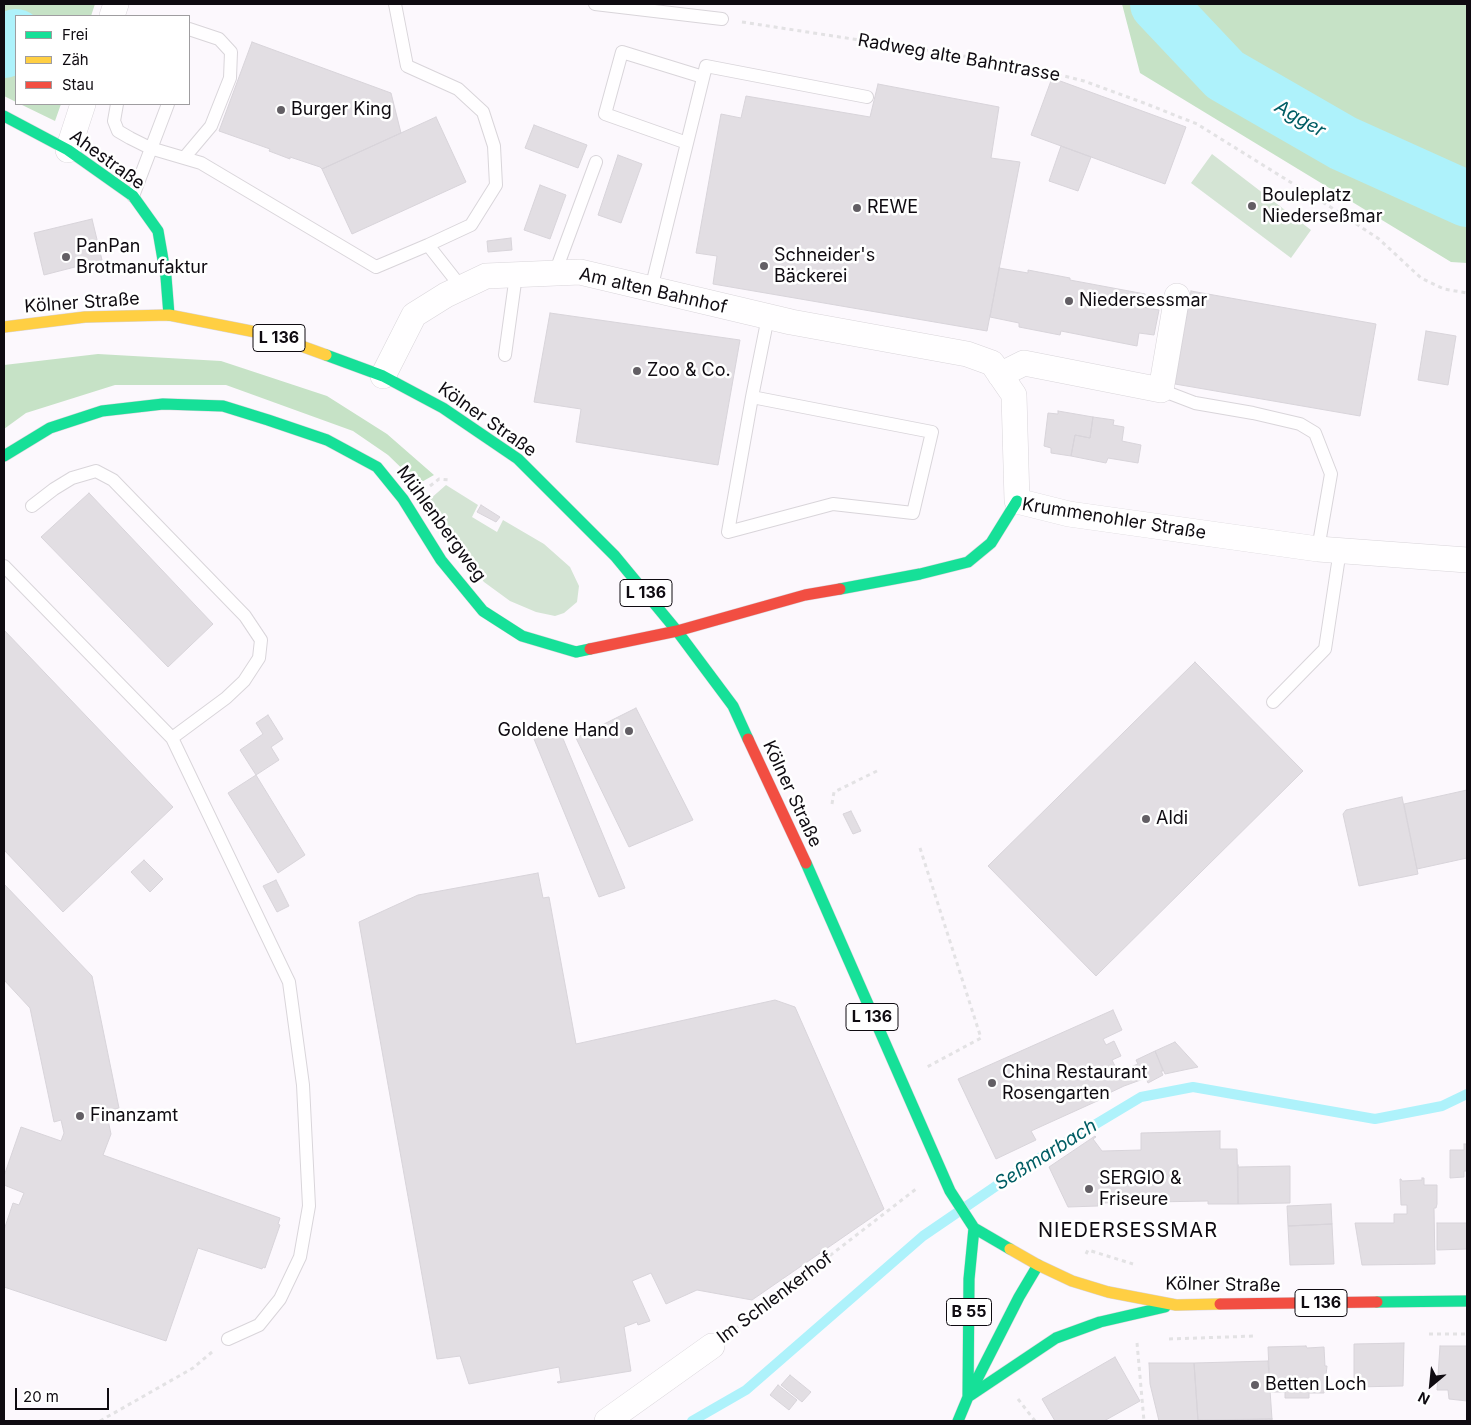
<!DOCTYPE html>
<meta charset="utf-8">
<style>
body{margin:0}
#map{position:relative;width:1471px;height:1425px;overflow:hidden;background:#fcf8fd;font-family:Inter,sans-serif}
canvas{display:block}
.frame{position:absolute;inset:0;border:5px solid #0f0b11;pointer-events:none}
.legend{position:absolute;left:15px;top:15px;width:175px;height:90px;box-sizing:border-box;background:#fff;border:1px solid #9f9da0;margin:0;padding:6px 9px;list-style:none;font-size:15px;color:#0f0b11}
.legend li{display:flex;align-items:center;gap:10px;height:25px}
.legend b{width:25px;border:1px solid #9f9da0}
.north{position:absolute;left:1406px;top:1360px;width:50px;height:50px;-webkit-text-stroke:4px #fff;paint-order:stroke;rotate:208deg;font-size:14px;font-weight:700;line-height:20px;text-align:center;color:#0f0b11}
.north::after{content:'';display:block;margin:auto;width:18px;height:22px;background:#0f0b11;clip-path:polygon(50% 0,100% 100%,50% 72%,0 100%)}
.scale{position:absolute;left:15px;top:1388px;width:94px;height:22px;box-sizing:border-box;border:2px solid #0f0b11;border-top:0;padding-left:6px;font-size:15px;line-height:18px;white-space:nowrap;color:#0f0b11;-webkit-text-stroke:4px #fff;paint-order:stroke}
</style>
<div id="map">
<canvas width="1471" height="1425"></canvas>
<div class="frame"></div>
<ul class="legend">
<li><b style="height:6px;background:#16e098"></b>Frei</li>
<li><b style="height:6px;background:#ffcf43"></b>Zäh</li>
<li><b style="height:6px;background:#f24e42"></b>Stau</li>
</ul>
<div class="north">N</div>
<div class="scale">20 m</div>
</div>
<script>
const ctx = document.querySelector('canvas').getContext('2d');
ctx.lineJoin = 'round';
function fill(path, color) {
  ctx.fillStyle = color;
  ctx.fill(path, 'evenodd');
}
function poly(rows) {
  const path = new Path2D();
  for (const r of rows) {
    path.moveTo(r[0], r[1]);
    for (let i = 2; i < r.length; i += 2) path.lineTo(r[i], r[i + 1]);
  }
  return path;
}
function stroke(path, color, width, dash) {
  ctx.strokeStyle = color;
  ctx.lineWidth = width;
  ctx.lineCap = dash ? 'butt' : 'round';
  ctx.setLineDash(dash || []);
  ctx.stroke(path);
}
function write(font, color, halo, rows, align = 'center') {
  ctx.font = font + ' Inter,sans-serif';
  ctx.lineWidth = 5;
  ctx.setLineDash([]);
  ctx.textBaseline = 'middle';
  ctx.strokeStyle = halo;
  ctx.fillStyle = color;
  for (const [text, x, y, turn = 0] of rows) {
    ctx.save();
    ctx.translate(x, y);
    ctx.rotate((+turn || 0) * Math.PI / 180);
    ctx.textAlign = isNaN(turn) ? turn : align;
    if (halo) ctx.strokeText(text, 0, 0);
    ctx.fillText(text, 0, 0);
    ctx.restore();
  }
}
fill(poly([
 [1212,154,1311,230,1291,258,1191,183],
 [446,485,478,505,472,517,497,532,503,520,544,544,570,567,579,586,577,602,564,613,555,616,536,612,510,601,484,582,465,559,429,500]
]), '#d4e4d4');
fill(poly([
 [4,4,95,4,91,16,16,16,16,102,4,96],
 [1122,4,1467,4,1467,263,1451,262,1140,73],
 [20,104,61,104,55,121],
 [98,354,221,361,327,396,387,434,434,475,418,484,388,455,353,431,226,385,115,385,26,413,4,429,4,365]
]), '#c6e2c6');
stroke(poly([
 [692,1421,746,1390,923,1236,1021,1169,1141,1097,1193,1087,1375,1119,1442,1106,1467,1094]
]), '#aef2fb', 10);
stroke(poly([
 [1158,4,1225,75,1343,143,1467,199],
 [4,50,16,37]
]), '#aef2fb', 56);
const building = poly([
 [252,42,391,93,401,133,322,169,320,167,290,157,290,159,269,151,270,149,219,131,252,42],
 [1052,78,1186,127,1165,184,1031,135,1052,78],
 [878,84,999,107,991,158,1020,162,987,331,713,284,717,256,696,253,721,114,741,118,746,96,870,117,878,84],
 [436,117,466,182,352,234,322,169,436,117],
 [534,125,587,145,578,168,525,148,534,125],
 [1061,146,1091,157,1078,191,1049,181,1061,146],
 [618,155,642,164,621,223,598,215,618,155],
 [540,185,566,195,550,239,524,230,540,185],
 [92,219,102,260,44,275,34,233,92,219],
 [511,238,512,250,488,252,487,241,511,238],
 [999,268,1028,273,1028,270,1070,278,1070,280,1145,294,1143,307,1159,310,1154,335,1139,333,1137,346,1061,331,1060,335,1019,327,1019,323,990,317,999,268],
 [1191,291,1376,324,1360,416,1175,384,1191,291],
 [550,313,740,340,718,465,576,442,581,409,534,402,550,313],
 [1426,331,1456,336,1448,385,1418,380,1426,331],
 [1058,411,1093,417,1090,438,1075,435,1071,456,1051,453,1051,448,1044,446,1048,413,1058,414,1058,411],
 [1093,417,1114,420,1113,425,1124,427,1122,441,1141,445,1138,463,1108,458,1106,463,1071,456,1075,435,1090,438,1093,417],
 [89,493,213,624,168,667,41,537,89,493],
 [481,505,500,517,496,522,477,512,481,505],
 [4,630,173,807,63,912,4,850,4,630],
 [1195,662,1303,771,1096,976,988,866,1195,662],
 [636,708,693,820,629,847,576,738,636,708],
 [268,715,283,739,271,747,279,760,256,775,240,750,263,734,256,723,268,715],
 [559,729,625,888,599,897,534,739,559,729],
 [256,775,305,855,278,873,228,793,256,775],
 [1467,790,1467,858,1417,869,1404,804,1467,790],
 [1402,797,1418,874,1359,886,1343,814,1346,810,1402,797],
 [851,811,861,831,853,834,843,814,851,811],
 [144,860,163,879,150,892,131,872,144,860],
 [538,873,543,898,549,897,576,1044,775,1000,795,1007,884,1209,752,1300,697,1290,666,1304,651,1273,632,1281,650,1321,638,1325,637,1322,624,1327,631,1371,558,1383,557,1382,561,1381,559,1367,469,1384,460,1356,437,1359,359,922,418,895,538,873],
 [276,880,289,906,277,912,263,886,276,880],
 [4,884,92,976,119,1108,106,1111,111,1134,103,1155,280,1218,278,1224,280,1225,265,1268,263,1267,262,1269,198,1248,166,1341,4,1287,4,1230,13,1203,19,1205,24,1193,4,1185,4,1176,21,1127,61,1141,64,1133,61,1120,54,1122,30,1008,4,980,4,884],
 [1113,1010,1122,1030,1103,1039,1106,1045,1114,1041,1121,1056,1112,1060,1118,1072,1138,1064,1136,1060,1155,1051,1163,1071,1161,1071,1163,1075,1148,1083,1146,1078,1124,1086,1105,1095,1106,1097,1031,1131,1036,1140,996,1159,958,1079,1113,1010],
 [1175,1042,1198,1067,1165,1074,1155,1051,1175,1042],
 [1220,1131,1220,1149,1237,1149,1238,1204,1208,1204,1208,1201,1098,1203,1098,1206,1068,1207,1049,1167,1095,1136,1096,1137,1093,1139,1102,1151,1141,1150,1141,1133,1220,1131],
 [1464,1144,1467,1144,1467,1171,1464,1171,1464,1177,1450,1178,1450,1150,1464,1150,1464,1144],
 [1238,1165,1238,1167,1290,1166,1290,1203,1238,1204,1238,1165],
 [1422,1178,1424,1178,1424,1185,1437,1185,1437,1204,1436,1208,1434,1208,1435,1264,1362,1265,1355,1223,1394,1223,1394,1214,1407,1214,1407,1205,1401,1205,1400,1179,1401,1179,1402,1181,1422,1180,1422,1178],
 [1331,1204,1332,1224,1288,1226,1287,1206,1331,1204],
 [1437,1223,1467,1223,1467,1249,1437,1250,1437,1223],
 [1332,1224,1334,1264,1290,1265,1288,1226,1332,1224],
 [1404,1343,1403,1386,1354,1387,1354,1344,1404,1343],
 [1306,1346,1307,1348,1324,1347,1325,1366,1327,1366,1324,1393,1309,1393,1309,1398,1285,1398,1285,1392,1270,1392,1268,1347,1306,1346],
 [1440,1346,1467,1346,1467,1401,1449,1399,1448,1390,1437,1390,1440,1346],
 [1115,1357,1140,1401,1104,1421,1055,1421,1042,1399,1115,1357],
 [1268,1361,1272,1419,1198,1420,1194,1363,1268,1361],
 [1149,1363,1194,1363,1198,1421,1159,1421,1150,1384,1149,1363],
 [790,1375,811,1392,802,1402,781,1385,790,1375],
 [778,1385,797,1400,789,1410,770,1395,778,1385],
 [1272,1419,1272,1421,1234,1421,1234,1420,1272,1419]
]);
fill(building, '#e2dee3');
stroke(building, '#d8d4da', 1);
const lane = poly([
 [595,4,722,19],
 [117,104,114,121,118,131,130,138,150,148,201,163,376,267,428,245,471,225,496,185,494,146,483,112,458,89,407,66,395,4],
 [687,143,605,114,622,52,703,77],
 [184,158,211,126,230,78,231,52,219,39,189,29],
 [133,196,168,104],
 [428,245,461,287],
 [555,273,596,162],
 [651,289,706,66,867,97],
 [505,355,516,275],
 [1161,390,1195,403,1253,413,1300,424,1315,433,1331,474,1318,549],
 [752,397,932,432,913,513,833,504,728,532,752,397,768,317],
 [32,506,54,489,72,478,96,471,113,480,245,616,261,640,259,658,244,681,226,698,172,738],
 [4,566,172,738,289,982,303,1085,309,1206,300,1257,280,1299,259,1325,228,1339],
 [1273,702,1325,649,1340,550]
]);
const street = poly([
 [112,16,116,4],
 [68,150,83,104],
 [1000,375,1024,363,1161,390,1177,296],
 [383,376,414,315,446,295,486,276,580,272,791,322,967,354,992,363,1014,395,1017,501,1069,514,1318,549,1467,560],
 [607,1421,712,1346]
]);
const fast = poly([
 [4,116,68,150,133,196,158,231,166,277,169,315],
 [326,355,383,376,443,408,518,459,615,556,677,631,733,706,748,739],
 [4,456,50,428,102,411,163,404,223,406,268,420,327,440,377,467,403,499,441,560,483,611,522,636,576,652,590,649],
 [840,589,920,574,968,562,991,543,1017,501],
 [806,863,950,1191,974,1228,1010,1249],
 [1377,1302,1467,1301],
 [968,1397,1056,1338,1100,1322,1165,1307],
 [968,1397,969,1279,974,1228],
 [958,1421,968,1397,1019,1297,1038,1265]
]);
const slow = poly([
 [4,327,85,317,169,315,271,335,326,355],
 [1010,1249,1038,1265,1072,1281,1108,1292,1176,1305,1220,1304]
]);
const jam = poly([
 [590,649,677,631,805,595,840,589],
 [748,739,806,863],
 [1220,1304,1377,1302]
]);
stroke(lane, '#d9d5da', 14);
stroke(street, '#d9d5da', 26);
stroke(fast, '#d9d5da', 12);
stroke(slow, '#d9d5da', 12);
stroke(jam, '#d9d5da', 12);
stroke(poly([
 [742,22,1016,64,1084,81,1144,103,1197,124,1332,208,1379,239,1421,278,1444,289,1467,293],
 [430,486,439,479,449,480],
 [832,804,834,792,879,770],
 [920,848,981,1038,927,1067],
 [1086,1254,1088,1250,1133,1264],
 [735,1329,916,1189],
 [1429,1334,1467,1334],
 [1169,1339,1255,1336],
 [1137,1343,1144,1421],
 [1018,1399,1035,1421],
 [100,1421,193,1368,212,1352]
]), '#e3e2e4', 3, [4, 4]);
stroke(lane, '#fffeff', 12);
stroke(street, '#fffeff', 25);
stroke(fast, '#16e098', 11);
stroke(slow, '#ffcf43', 11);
stroke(jam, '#f24e42', 11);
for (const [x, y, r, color] of [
 [281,110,5,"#625e64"],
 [1252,206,5,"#625e64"],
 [857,208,5,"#625e64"],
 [66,257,5,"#625e64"],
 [764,266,5,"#625e64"],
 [1069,301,5,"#625e64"],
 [637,371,5,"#625e64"],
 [629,731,5,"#625e64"],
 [1146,819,5,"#625e64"],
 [992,1083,5,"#625e64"],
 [80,1116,5,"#625e64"],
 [1089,1189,5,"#625e64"],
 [1255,1385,5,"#625e64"]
]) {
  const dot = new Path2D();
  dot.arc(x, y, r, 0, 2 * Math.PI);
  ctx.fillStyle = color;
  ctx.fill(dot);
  stroke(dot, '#fff', 2);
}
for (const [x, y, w] of [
 [279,338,52],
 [646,593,52],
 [872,1017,52],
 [1321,1303,52],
 [969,1312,45]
]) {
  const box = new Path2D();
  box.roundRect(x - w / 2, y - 13.5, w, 27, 4);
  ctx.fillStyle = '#fff';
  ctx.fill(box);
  stroke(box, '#0f0b11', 1);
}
write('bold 16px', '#0f0b11', null, [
 ["L 136",279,338],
 ["L 136",646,593],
 ["L 136",872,1017],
 ["L 136",1321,1303],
 ["B 55",969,1312]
]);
write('18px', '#0f0b11', '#fff', [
 ["Radweg alte Bahntrasse",959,58,10],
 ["Ahestraße",107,160,36],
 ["Am alten Bahnhof",653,291,13],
 ["Kölner Straße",82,303,-4],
 ["Kölner Straße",487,420,35],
 ["Krummenohler Straße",1114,519,9],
 ["Mühlenbergweg",441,524,54],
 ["Kölner Straße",792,794,65],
 ["Kölner Straße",1223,1285,1],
 ["Im Schlenkerhof",775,1298,-37]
]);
write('18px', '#0f0b11', '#fff', [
 ["Burger King",291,110],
 ["Bouleplatz",1262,196],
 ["Niederseßmar",1262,217],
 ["REWE",867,208],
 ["PanPan",76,247],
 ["Brotmanufaktur",76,268],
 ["Schneider's",774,256],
 ["Bäckerei",774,277],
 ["Niedersessmar",1079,301],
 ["Zoo & Co.",647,371],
 ["Goldene Hand",619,731,"right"],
 ["Aldi",1156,819],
 ["China Restaurant",1002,1073],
 ["Rosengarten",1002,1094],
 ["Finanzamt",90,1116],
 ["SERGIO &",1099,1179],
 ["Friseure",1099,1200],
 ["Betten Loch",1265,1385]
], 'left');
write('italic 19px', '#005d64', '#fff', [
 ["Agger",1300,119,30],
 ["Seßmarbach",1046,1155,-32]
]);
ctx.letterSpacing = '1px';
write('20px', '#0f0b11', '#fff', [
 ["NIEDERSESSMAR",1128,1231]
]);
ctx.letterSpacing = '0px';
</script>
